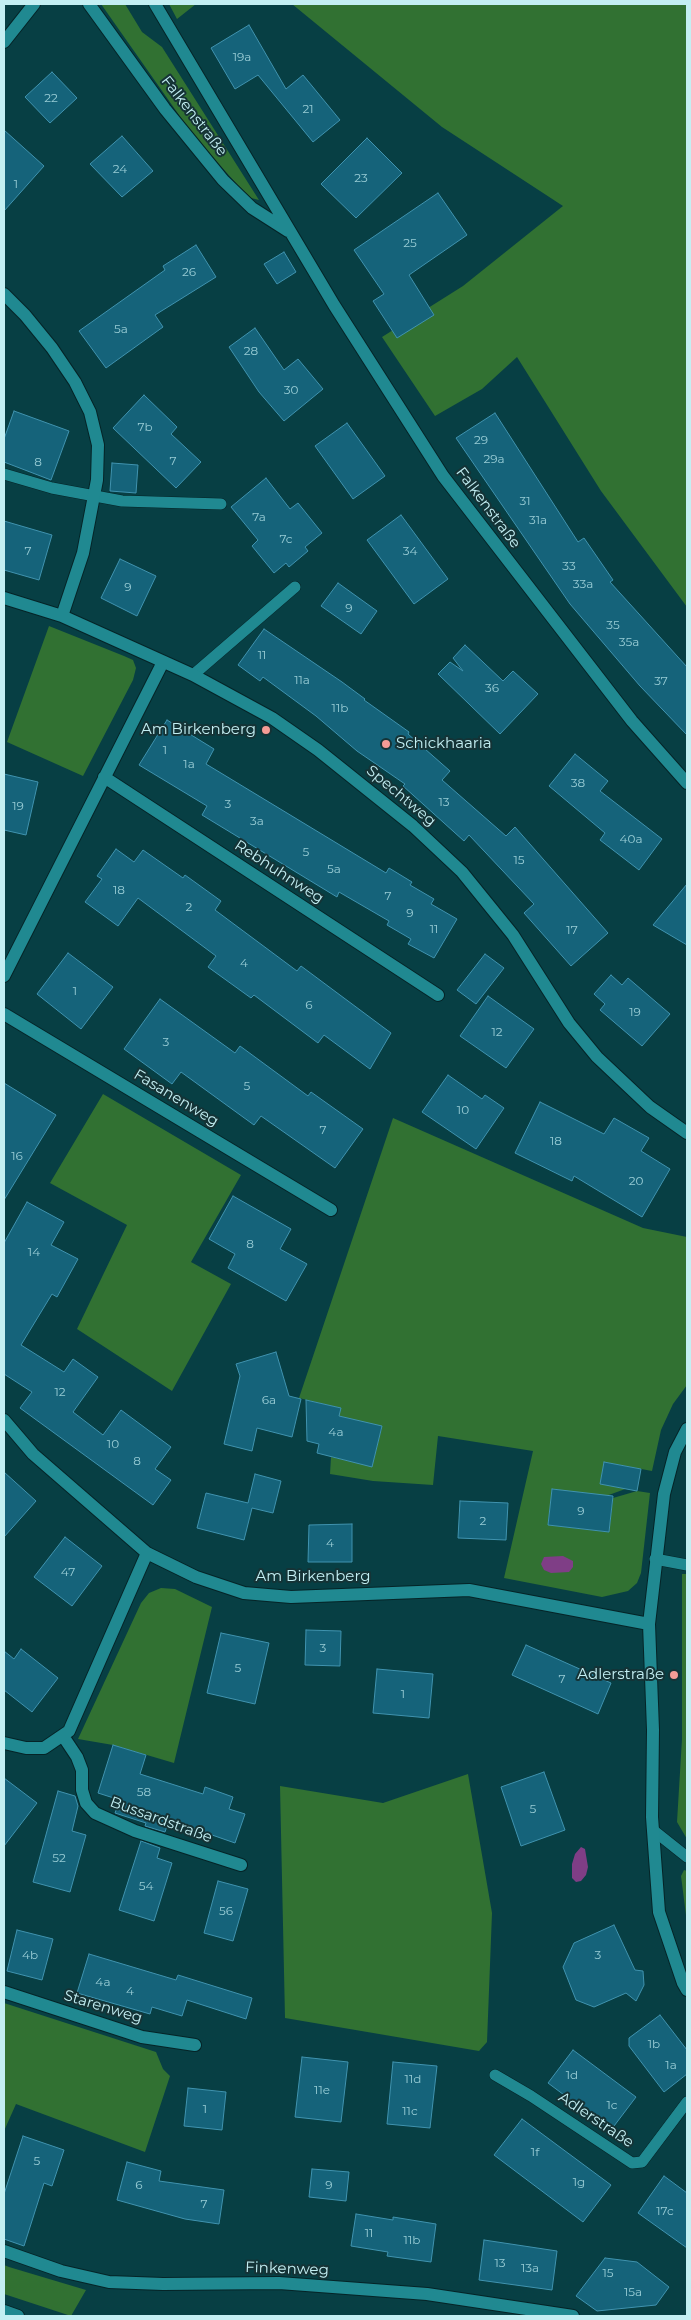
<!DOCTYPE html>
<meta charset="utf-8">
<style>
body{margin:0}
#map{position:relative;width:691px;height:2320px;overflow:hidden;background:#073f44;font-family:Montserrat,sans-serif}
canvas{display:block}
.frame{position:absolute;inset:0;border:5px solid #c3eff3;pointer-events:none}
</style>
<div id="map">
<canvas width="691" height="2320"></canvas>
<div class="frame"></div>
</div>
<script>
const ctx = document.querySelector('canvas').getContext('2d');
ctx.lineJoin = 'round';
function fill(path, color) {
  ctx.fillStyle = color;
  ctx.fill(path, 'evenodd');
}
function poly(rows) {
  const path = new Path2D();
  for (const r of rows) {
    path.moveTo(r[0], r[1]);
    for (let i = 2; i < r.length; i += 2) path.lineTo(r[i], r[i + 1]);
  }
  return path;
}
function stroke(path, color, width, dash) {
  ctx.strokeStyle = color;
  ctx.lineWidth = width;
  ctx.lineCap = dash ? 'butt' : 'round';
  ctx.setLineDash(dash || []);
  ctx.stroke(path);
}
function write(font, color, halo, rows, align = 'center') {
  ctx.font = font + ' Montserrat,sans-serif';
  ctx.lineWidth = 4;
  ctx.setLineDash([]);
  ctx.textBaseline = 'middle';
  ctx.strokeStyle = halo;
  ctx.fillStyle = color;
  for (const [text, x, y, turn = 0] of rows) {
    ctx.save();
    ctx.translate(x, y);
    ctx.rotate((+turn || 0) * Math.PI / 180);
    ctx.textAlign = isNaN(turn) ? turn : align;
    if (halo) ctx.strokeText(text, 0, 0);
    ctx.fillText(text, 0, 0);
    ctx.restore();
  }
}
fill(poly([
 [101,4,125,4,142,32,162,47,259,200,251,198,242,190,193,135],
 [169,4,196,4,177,19],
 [292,4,687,4,687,607,601,491,517,357,482,389,435,416,382,337,463,286,563,206,442,127],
 [49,626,124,656,133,660,136,668,133,680,83,776,7,742],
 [103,1094,241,1175,191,1262,231,1284,172,1391,77,1329,127,1225,50,1183],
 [393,1118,643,1228,687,1237,687,1385,673,1404,661,1430,652,1471,604,1462,600,1484,628,1488,606,1496,552,1489,548,1525,609,1532,613,1498,637,1491,650,1493,641,1573,637,1583,628,1591,602,1597,504,1578,533,1451,438,1436,433,1485,373,1481,330,1474,331,1457,372,1466,382,1427,339,1416,340,1408,299,1398],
 [682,1574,687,1574,687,1839,677,1822,682,1739],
 [161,1588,175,1589,212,1607,174,1763,113,1745,78,1739,141,1603,149,1593],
 [468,1774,492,1913,487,2042,479,2051,285,2018,280,1786,383,1803],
 [684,1870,687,1871,687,1923,681,1876],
 [4,2003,156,2052,163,2069,170,2076,145,2152,16,2104,4,2131],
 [4,2265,9,2267,86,2290,71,2316,4,2294]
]), '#317132');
fill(poly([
 [563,1556,573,1561,573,1567,569,1572,551,1573,544,1570,541,1564,544,1557],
 [581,1847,585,1849,588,1867,586,1875,581,1881,576,1882,572,1878,572,1864,575,1854]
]), '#7f3e86');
const building = poly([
 [249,25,286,89,303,75,340,120,313,142,258,75,235,89,211,48,249,25],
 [52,72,77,98,50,123,25,97,52,72],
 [4,130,44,166,4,211,4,130],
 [122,136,153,171,122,197,90,164,122,136],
 [367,138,402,173,356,218,321,184,367,138],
 [438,193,467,235,409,275,434,315,397,338,373,301,384,294,354,250,438,193],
 [196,245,216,277,155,315,163,327,106,368,79,331,165,270,163,266,196,245],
 [284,252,296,272,277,284,264,264,284,252],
 [255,328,284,370,298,359,323,389,284,421,259,392,229,347,255,328],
 [144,395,177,427,171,434,201,462,176,488,113,428,144,395],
 [14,411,69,431,51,480,4,462,4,439,14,411],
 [495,413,578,542,584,538,613,580,610,582,687,667,687,735,640,686,570,604,456,438,495,413],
 [347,423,385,476,353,499,315,446,347,423],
 [112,463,138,465,136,493,110,491,112,463],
 [266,478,290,509,298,503,322,533,305,547,308,551,289,567,286,563,274,573,252,546,258,540,231,507,266,478],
 [401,515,448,579,414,604,367,540,401,515],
 [4,521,52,535,39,580,4,570,4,521],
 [120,559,156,576,137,616,101,598,120,559],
 [338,583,377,611,361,634,321,606,338,583],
 [264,629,342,682,365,699,364,700,409,732,408,734,450,771,442,780,506,836,515,827,608,933,571,966,524,913,534,904,469,835,464,841,403,786,405,784,357,751,316,716,263,677,260,681,238,665,264,629],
 [465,645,503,681,513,671,538,694,500,734,438,674,450,662,463,671,453,658,465,645],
 [167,720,214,749,206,764,386,873,389,868,412,882,410,885,434,899,431,904,457,919,434,958,408,944,411,939,387,925,389,921,339,892,337,897,202,815,207,806,139,765,167,720],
 [575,754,608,781,600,791,662,839,639,870,600,840,605,833,549,786,575,754],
 [4,774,38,782,26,835,4,830,4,774],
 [116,849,134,862,143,850,183,878,185,875,221,901,215,910,297,971,301,966,391,1033,370,1069,324,1035,318,1043,254,995,251,998,208,967,216,956,138,898,118,926,85,902,102,879,97,876,116,849],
 [687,884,687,945,653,925,687,884],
 [68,953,113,987,81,1029,37,994,68,953],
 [485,954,504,968,476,1004,457,990,485,954],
 [611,975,622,985,628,978,670,1014,642,1046,600,1010,605,1004,594,994,611,975],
 [488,996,534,1029,506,1068,460,1036,488,996],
 [160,999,235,1053,240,1046,308,1096,311,1092,363,1129,335,1168,261,1116,254,1125,181,1072,172,1084,124,1049,160,999],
 [448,1075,482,1099,485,1095,504,1108,476,1149,422,1112,448,1075],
 [4,1083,56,1115,4,1200,4,1083],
 [540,1102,604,1134,614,1118,649,1138,641,1151,670,1169,642,1217,574,1176,572,1181,515,1153,540,1102],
 [233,1196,291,1229,280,1249,307,1264,286,1301,228,1268,235,1254,209,1239,233,1196],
 [27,1202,64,1222,51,1245,78,1259,57,1297,52,1294,21,1345,64,1372,73,1359,98,1377,73,1412,103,1435,121,1410,171,1447,155,1469,171,1480,153,1505,20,1408,32,1392,4,1374,4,1243,27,1202],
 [276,1352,289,1396,301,1399,292,1437,257,1428,252,1451,224,1444,240,1376,236,1364,276,1352],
 [306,1400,341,1408,339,1416,382,1426,372,1467,317,1453,319,1444,307,1441,306,1400],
 [604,1462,641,1469,637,1491,600,1484,604,1462],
 [4,1472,36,1501,4,1537,4,1472],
 [255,1474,281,1481,273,1513,252,1508,244,1540,197,1528,206,1493,248,1503,255,1474],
 [552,1489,613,1496,609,1532,548,1525,552,1489],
 [460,1501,508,1503,506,1540,458,1538,460,1501],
 [352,1524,352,1562,308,1562,309,1525,352,1524],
 [65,1537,102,1566,72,1606,34,1577,65,1537],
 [306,1630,341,1631,340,1666,305,1665,306,1630],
 [221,1633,269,1643,255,1704,207,1693,221,1633],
 [526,1645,611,1683,598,1714,512,1675,526,1645],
 [21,1649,58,1678,32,1712,4,1690,4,1651,14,1659,21,1649],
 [377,1669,433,1674,429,1718,373,1713,377,1669],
 [113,1745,146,1755,140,1774,203,1794,205,1787,233,1797,229,1809,245,1814,235,1843,169,1820,165,1832,145,1826,146,1823,115,1813,120,1800,98,1793,113,1745],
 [544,1772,565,1830,521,1846,501,1787,544,1772],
 [4,1778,37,1803,4,1846,4,1778],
 [58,1791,75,1796,78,1806,72,1831,86,1835,70,1892,33,1882,58,1791],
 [141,1841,160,1848,157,1858,172,1863,154,1921,119,1910,141,1841],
 [218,1881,248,1889,233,1941,204,1933,218,1881],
 [614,1925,635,1970,643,1971,644,1985,636,2001,626,1993,594,2007,576,2000,563,1967,574,1943,614,1925],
 [17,1930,53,1939,42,1980,7,1971,17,1930],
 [89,1954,176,1980,178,1975,252,1998,246,2019,187,2000,182,2016,152,2007,150,2014,77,1993,89,1954],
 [660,2015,687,2050,687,2074,664,2092,629,2046,629,2038,660,2015],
 [573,2050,636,2097,611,2130,548,2083,573,2050],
 [302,2057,348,2062,341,2122,295,2117,302,2057],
 [393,2062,437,2066,430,2128,387,2124,393,2062],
 [188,2088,226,2092,222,2130,184,2126,188,2088],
 [522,2119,611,2185,583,2222,494,2155,522,2119],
 [23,2136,64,2150,52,2186,44,2183,24,2246,4,2239,4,2194,23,2136],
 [127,2162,161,2171,159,2181,224,2190,219,2224,185,2219,117,2200,127,2162],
 [312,2169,349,2172,346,2201,309,2197,312,2169],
 [664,2176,687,2193,687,2248,638,2213,664,2176],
 [356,2214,393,2220,393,2217,436,2224,431,2262,387,2256,388,2252,351,2246,356,2214],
 [484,2240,557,2251,552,2290,479,2280,484,2240],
 [605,2258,637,2262,669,2287,656,2305,597,2311,576,2296,605,2258]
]);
fill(building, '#15637a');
stroke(building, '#4093af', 1);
const lane = poly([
 [4,474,52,488,122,501,221,504],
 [193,675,295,587],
 [655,1559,687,1565],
 [653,1830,687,1857],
 [495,2075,531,2096,632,2163,642,2162,687,2102]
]);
const street = poly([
 [89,4,165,109,223,180,252,208,288,231],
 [155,4,334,305,443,476,632,721,687,783],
 [4,42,34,4],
 [4,294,25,315,52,348,75,382,90,412,98,445,97,480,83,553,62,616],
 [4,598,62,616,193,675,272,718,318,750,413,826,462,872,513,935,569,1023,597,1057,650,1107,687,1133],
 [104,777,438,995],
 [4,976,163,662],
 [4,1014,331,1210],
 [4,1420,33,1454,147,1553,196,1577,244,1593,291,1597,469,1590,649,1624],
 [687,1429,675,1452,664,1494,649,1624,653,1730,652,1817,659,1912,683,1983,687,1990],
 [63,1736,77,1757,82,1770,82,1790,86,1803,95,1813,135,1831,241,1865],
 [4,1743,26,1748,44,1748,69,1731,147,1553],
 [4,1992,142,2037,195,2045],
 [4,2251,61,2271,109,2282,163,2284,279,2283,427,2294,573,2316],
 [4,2311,18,2316]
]);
stroke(lane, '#052427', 12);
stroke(street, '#052427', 14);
stroke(lane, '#208991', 11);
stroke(street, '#208991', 12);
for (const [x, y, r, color] of [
 [266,730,5,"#f59c96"],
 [386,744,5,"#f59c96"],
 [674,1675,5,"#f59c96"]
]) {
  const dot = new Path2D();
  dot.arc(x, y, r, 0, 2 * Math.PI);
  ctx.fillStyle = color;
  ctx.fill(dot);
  stroke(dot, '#153336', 2);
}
write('12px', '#98ccd5', null, [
 ["19a",242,57],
 ["22",51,98],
 ["21",308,109],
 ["24",120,169],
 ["23",361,178],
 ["1",16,184],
 ["25",410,243],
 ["26",189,272],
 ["5a",121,329],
 ["28",251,351],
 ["30",291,390],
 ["7b",145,427],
 ["29",481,440],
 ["29a",494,459],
 ["7",173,461],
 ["8",38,462],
 ["31",525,501],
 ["7a",259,517],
 ["31a",538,520],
 ["7c",286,539],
 ["7",28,551],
 ["34",410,551],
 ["33",569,566],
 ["33a",583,584],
 ["9",128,587],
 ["9",349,608],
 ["35",613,625],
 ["35a",629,642],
 ["11",262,655],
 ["11a",302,680],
 ["37",661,681],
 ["36",492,688],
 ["11b",340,708],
 ["1",165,750],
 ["1a",189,764],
 ["38",578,783],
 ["13",444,802],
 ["3",228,804],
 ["19",18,806],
 ["3a",257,821],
 ["40a",631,839],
 ["5",306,852],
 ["15",519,860],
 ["5a",334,869],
 ["18",119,890],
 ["7",388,896],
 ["2",189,907],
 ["9",410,913],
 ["11",434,929],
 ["17",572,930],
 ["4",244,963],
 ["1",75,991],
 ["6",309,1005],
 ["19",635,1012],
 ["12",497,1032],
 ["3",166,1042],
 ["5",247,1086],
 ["10",463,1110],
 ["7",323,1130],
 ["18",556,1141],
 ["16",17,1156],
 ["20",636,1181],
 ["8",250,1244],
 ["14",34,1252],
 ["12",60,1392],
 ["6a",269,1400],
 ["4a",336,1432],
 ["10",113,1444],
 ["8",137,1461],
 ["9",581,1511],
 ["2",483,1521],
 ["4",330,1543],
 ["47",68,1572],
 ["3",323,1648],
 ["5",238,1668],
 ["7",562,1679],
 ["1",403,1694],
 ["58",144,1792],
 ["5",533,1809],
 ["52",59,1858],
 ["54",146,1886],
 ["56",226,1911],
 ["4b",30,1955],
 ["3",598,1955],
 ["4a",103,1982],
 ["4",130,1991],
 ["1b",654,2044],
 ["1a",671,2065],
 ["1d",572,2075],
 ["11d",413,2079],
 ["11e",322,2090],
 ["1c",612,2105],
 ["1",205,2109],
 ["11c",410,2111],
 ["1f",535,2152],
 ["5",37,2161],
 ["1g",579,2182],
 ["6",139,2185],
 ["9",329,2185],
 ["7",204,2204],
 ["17c",665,2211],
 ["11",369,2233],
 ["11b",412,2240],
 ["13",500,2263],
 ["13a",530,2268],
 ["15",608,2273],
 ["15a",633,2292]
]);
write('15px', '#c3eff3', '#153336', [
 ["Falkenstraße",194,116,52],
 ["Falkenstraße",488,508,53],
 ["Spechtweg",401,796,40],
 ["Rebhuhnweg",279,872,33],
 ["Fasanenweg",176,1098,31],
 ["Am Birkenberg",313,1577],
 ["Bussardstraße",161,1820,20],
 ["Starenweg",103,2007,17],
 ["Adlerstraße",596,2120,34],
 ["Finkenweg",287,2269,2]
]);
write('15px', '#c3eff3', '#153336', [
 ["Am Birkenberg",256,730],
 ["Schickhaaria",396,744,"left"],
 ["Adlerstraße",664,1675]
], 'right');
</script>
